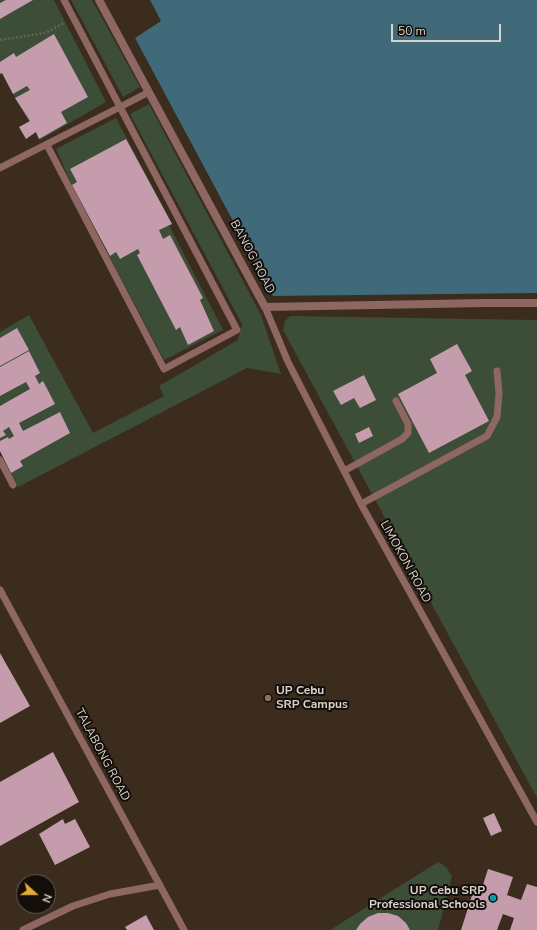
<!DOCTYPE html>
<style>
body{margin:0}
#map{position:relative;width:537px;height:930px;overflow:hidden;background:#2e241a;font-family:"Nunito Sans",sans-serif}
canvas{display:block}
.north{position:absolute;left:16px;top:874px;width:40px;height:40px;box-sizing:border-box;background:#130e0a;border:1px solid #625c58;border-radius:50%;rotate:111deg;font-size:11px;font-weight:700;line-height:16px;text-align:center;color:#d9d2cc}
.north::after{content:'';display:block;margin:auto;width:14px;height:18px;background:#e6ac36;clip-path:polygon(50% 0,100% 100%,50% 72%,0 100%)}
.scale{position:absolute;left:391px;top:24px;width:110px;height:18px;box-sizing:border-box;border:2px solid #d9d2cc;border-top:0;padding-left:5px;font-size:12px;line-height:14px;white-space:nowrap;color:#d9d2cc;-webkit-text-stroke:3px #130e0a;paint-order:stroke}
</style>
<div id="map">
<canvas width="537" height="930"></canvas>
<div class="north">N</div>
<div class="scale">50 m</div>
</div>
<script>
const ctx = document.querySelector('canvas').getContext('2d');
ctx.lineJoin = 'round';
function fill(path, color) {
  ctx.fillStyle = color;
  ctx.fill(path, 'evenodd');
}
function poly(rows) {
  const path = new Path2D();
  for (const r of rows) {
    path.moveTo(r[0], r[1]);
    for (let i = 2; i < r.length; i += 2) path.lineTo(r[i], r[i + 1]);
  }
  return path;
}
function stroke(path, color, width, dash) {
  ctx.strokeStyle = color;
  ctx.lineWidth = width;
  ctx.lineCap = dash ? 'butt' : 'round';
  ctx.setLineDash(dash || []);
  ctx.stroke(path);
}
function write(font, color, halo, rows, align = 'center') {
  ctx.font = font + ' "Nunito Sans",sans-serif';
  ctx.lineWidth = 4;
  ctx.setLineDash([]);
  ctx.textBaseline = 'middle';
  ctx.strokeStyle = halo;
  ctx.fillStyle = color;
  for (const [text, x, y, turn = 0] of rows) {
    ctx.save();
    ctx.translate(x, y);
    ctx.rotate((+turn || 0) * Math.PI / 180);
    ctx.textAlign = isNaN(turn) ? turn : align;
    if (halo) ctx.strokeText(text, 0, 0);
    ctx.fillText(text, 0, 0);
    ctx.restore();
  }
}
fill(poly([
 [0,0,150,0,161,21,135,38,272,296,537,292,537,930,0,930],
 [24,882,48,882,48,906,24,906]
]), '#3b2c1e');
fill(poly([
 [0,0,54,0,106,102,40,140,15,98,2,73,0,74],
 [71,0,92,0,140,87,123,97],
 [149,104,261,315,281,374,247,368,18,487,0,451,0,332,29,315,93,433,164,396,159,386,238,340,242,324,130,114],
 [116,118,172,224,169,225,223,330,164,360,72,185,56,149],
 [290,316,537,320,537,798,283,330,285,321],
 [438,862,446,867,452,876,438,930,330,930]
]), '#3c4d38');
fill(poly([
 [150,0,537,0,537,293,273,296,135,38,161,21]
]), '#406a79');
fill(poly([
 [6,0,33,0,0,19,0,3],
 [54,34,88,97,61,112,67,123,39,139,36,132,26,139,19,127,30,121,15,98,30,90,27,86,13,94,2,73,0,74,0,62,14,53,16,57],
 [126,139,172,224,159,230,163,239,170,235,203,298,200,300,214,331,188,345,180,327,176,330,137,255,140,253,138,249,120,259,116,252,110,256,72,185,77,182,70,169],
 [17,328,29,350,0,366,0,338],
 [457,344,472,371,465,375,489,421,429,453,398,394,437,373,430,359],
 [29,351,40,373,35,376,39,384,43,381,55,404,19,423,23,431,60,412,70,433,20,461,23,466,11,473,0,451,0,441,8,437,9,439,14,436,9,427,3,431,6,435,0,438,0,406,30,389,26,382,0,396,0,367],
 [364,375,376,400,360,408,354,398,341,405,333,391],
 [369,427,373,436,359,443,355,434],
 [0,653,30,706,0,723],
 [53,752,79,802,0,846,0,782],
 [494,813,502,831,491,836,483,818],
 [63,819,65,824,75,819,90,847,55,865,39,834],
 [488,869,513,877,507,895,521,900,527,884,537,887,537,930,510,930,514,918,503,914,497,930,461,930,475,886,482,888],
 [378,913,388,913,398,916,406,923,410,930,356,930,360,924,368,917],
 [146,915,154,930,127,930,125,927]
]), '#c49cac');
stroke(poly([
 [0,40,45,33,64,23]
]), '#685f56', 2.5, [2, 2]);
stroke(poly([
 [47,145,164,369,237,330,120,107,149,92],
 [0,168,120,107,64,0],
 [265,307,288,362,361,504,537,822],
 [0,460,13,485],
 [344,471,402,439,408,433,408,424,396,401],
 [361,504,487,436,497,417,499,394,497,371],
 [0,590,184,930],
 [23,930,73,906,110,894,160,885]
]), '#8e6763', 7);
stroke(poly([
 [99,0,265,307,484,303,537,303]
]), '#8e6763', 8);
for (const [x, y, r, color] of [
 [268,698,4,"#8d6e63"],
 [493,898,4,"#0f9aa8"]
]) {
  const dot = new Path2D();
  dot.arc(x, y, r, 0, 2 * Math.PI);
  ctx.fillStyle = color;
  ctx.fill(dot);
  stroke(dot, '#130e0a', 1.5);
}
write('12px', '#d9d2cc', '#130e0a', [
 ["BANOG ROAD",252,257,62],
 ["LIMOKON ROAD",405,562,61],
 ["TALABONG ROAD",102,755,62]
]);
write('bold 12px', '#d9d2cc', '#130e0a', [
 ["UP Cebu",276,691],
 ["SRP Campus",276,705],
 ["UP Cebu SRP",485,891,"right"],
 ["Professional Schools",485,905,"right"]
], 'left');
</script>
